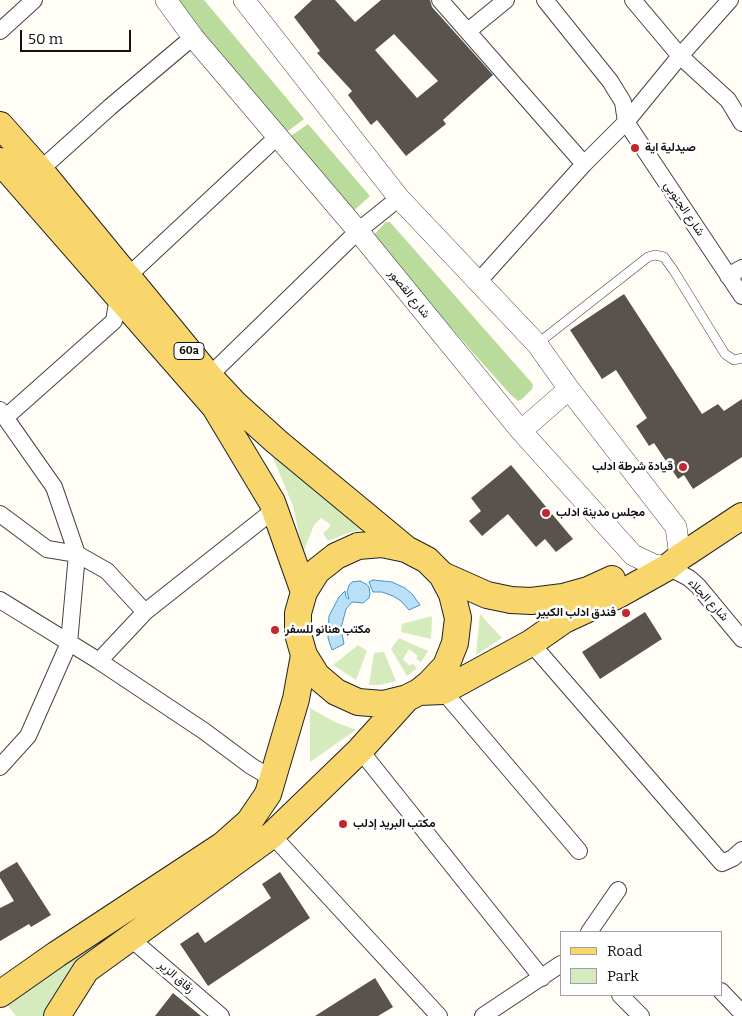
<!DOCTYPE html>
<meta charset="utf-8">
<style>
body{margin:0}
#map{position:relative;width:742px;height:1016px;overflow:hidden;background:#fffdf5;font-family:Bitter,serif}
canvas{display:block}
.legend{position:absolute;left:560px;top:931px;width:162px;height:65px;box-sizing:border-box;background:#fff;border:1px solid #a0a0a0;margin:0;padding:6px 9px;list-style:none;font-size:15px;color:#111}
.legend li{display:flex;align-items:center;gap:10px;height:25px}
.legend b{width:25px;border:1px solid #a0a0a0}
.scale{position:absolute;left:20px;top:30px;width:111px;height:22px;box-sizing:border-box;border:2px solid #111;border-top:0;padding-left:6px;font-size:15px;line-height:18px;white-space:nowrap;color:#111;-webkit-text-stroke:4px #fff;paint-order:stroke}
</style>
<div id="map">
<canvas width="742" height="1016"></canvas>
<ul class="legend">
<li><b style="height:6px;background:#f9d66b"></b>Road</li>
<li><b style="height:14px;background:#d5ebbd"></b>Park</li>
</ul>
<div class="scale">50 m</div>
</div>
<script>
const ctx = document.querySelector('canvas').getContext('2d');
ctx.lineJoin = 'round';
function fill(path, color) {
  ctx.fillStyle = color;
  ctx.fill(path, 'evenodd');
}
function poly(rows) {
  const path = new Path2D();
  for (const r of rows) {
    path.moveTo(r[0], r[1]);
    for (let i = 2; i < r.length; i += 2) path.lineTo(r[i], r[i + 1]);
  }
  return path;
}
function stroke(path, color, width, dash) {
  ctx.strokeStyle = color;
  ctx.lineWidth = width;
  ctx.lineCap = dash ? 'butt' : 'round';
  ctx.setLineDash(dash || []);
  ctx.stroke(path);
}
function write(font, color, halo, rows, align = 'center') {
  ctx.font = font + ' Bitter,Vazirmatn,serif';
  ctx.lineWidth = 5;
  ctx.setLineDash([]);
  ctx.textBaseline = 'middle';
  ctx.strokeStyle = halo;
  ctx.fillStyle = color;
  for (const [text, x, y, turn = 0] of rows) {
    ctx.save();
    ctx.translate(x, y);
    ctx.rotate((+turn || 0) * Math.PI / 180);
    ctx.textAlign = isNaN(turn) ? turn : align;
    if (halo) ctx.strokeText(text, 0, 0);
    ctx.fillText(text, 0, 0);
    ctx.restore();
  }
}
fill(poly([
 [271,453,370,528,351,532,328,541,323,533,329,528,330,524,321,518,314,525,303,553,293,506],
 [480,614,502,638,476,655],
 [432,616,431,639,401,632,402,624],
 [399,638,428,651,421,662,416,659,418,656,409,649,403,659,410,666,412,663,417,668,407,676,391,649],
 [358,645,367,651,356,680,333,665],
 [384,652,396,681,380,685,369,685,374,653],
 [310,708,335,722,356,730,310,762],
 [234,846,47,1016,16,1016,1,997]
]), '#d5ebbd');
fill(poly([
 [174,0,204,0,304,119,284,134],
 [308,124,370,196,350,214,288,138],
 [386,222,390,222,531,382,533,385,532,389,522,399,518,401,510,394,371,238]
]), '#b9dc9c');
const water = poly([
 [373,580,392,582,405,588,412,594,420,605,409,610,401,601,393,596,382,592,373,592,369,582,373,580],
 [360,581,366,584,369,587,370,594,369,598,363,603,352,602,346,609,341,628,344,644,332,650,328,638,329,616,339,597,345,591,346,597,349,599,347,592,349,585,352,582,360,581]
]);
fill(water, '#b9e0f7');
stroke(water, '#3f96cf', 1);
fill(poly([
 [312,0,335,0,355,22,381,0,430,0,432,7,493,75,443,120,446,124,406,156,377,120,371,125,348,95,352,91,317,53,320,51,294,17],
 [394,34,438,81,417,98,375,50],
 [624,294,702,414,718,404,724,411,742,399,742,457,693,489,684,475,678,479,654,443,649,446,636,426,647,418,616,370,602,379,570,330],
 [511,465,573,539,556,552,545,539,536,547,508,514,482,536,469,521,481,511,471,498],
 [645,612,662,639,600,679,582,652],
 [17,862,51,915,31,927,29,924,0,941,0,908,14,901,0,878,0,872],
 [280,872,310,918,208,986,180,944,198,932,205,943,271,898,262,884],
 [375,978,393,1007,378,1016,315,1016],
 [173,993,201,1016,155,1016]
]), '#5a524d');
const service = poly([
 [537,344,648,257,655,255,664,257,674,271,725,354,734,360,742,358]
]);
const minor = poly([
 [440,0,584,164],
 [545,0,610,81,623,102,626,122,742,296],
 [633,0,680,56,728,100,742,123],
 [0,31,34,0],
 [468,31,506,0],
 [40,170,110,107,193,37],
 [728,276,742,268],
 [478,282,584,164,626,122,680,56,730,0],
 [209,376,358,231,399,198],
 [0,410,54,487,77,554,69,643,28,736,0,767],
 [6,417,114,321,118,297,128,276,277,137],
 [0,514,47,549,77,554,107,571,145,612],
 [668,567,689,578,698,586,742,639],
 [0,600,99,661,204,731,251,766,273,779],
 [531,643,722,863,733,858,742,850],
 [99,661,145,612,274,510],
 [443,691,579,851],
 [360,750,542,978],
 [272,835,439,1016],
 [589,932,618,890],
 [130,938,221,1016],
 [721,991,742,1013],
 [620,995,641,1016],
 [483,1016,561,964]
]);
const tertiary = poly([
 [166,0,193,37,358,231,521,431,633,555,654,565,668,567],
 [244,0,399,198,537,344,569,389,676,527,680,557],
 [521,431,569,389]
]);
const primary = poly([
 [0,125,40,170,209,376,236,405,277,442,405,548],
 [0,161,215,407,272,502,304,592],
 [442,575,487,595,511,600,531,601,563,597,588,590,612,579],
 [419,692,429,684,446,666,455,643,458,618,452,594,442,575,427,560,406,549,382,544,358,546,336,556,317,571,304,592,298,613,298,634,304,655,317,676,336,692,358,702,383,704,407,698,419,692,443,691,531,643,564,620,618,595,668,567,680,557,742,516],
 [0,994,57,954,223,845,249,822,268,794,296,699,304,655],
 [57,1016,86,970,272,835,360,750,407,698]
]);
stroke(service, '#444', 10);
stroke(minor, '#444', 18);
stroke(tertiary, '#444', 22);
stroke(primary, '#222', 28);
stroke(service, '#fff', 9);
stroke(minor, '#fff', 16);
stroke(tertiary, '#fff', 21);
stroke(primary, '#f9d66b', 26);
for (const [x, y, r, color] of [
 [635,148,5,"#c4262e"],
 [683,467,5,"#c4262e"],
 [546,513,5,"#c4262e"],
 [626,613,5,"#c4262e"],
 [275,630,5,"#c4262e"],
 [343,824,5,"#c4262e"]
]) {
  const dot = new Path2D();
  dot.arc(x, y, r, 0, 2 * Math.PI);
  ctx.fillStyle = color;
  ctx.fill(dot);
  stroke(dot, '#fff', 2);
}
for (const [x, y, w] of [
 [189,351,30]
]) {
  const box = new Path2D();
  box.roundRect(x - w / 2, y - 8.5, w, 17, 4);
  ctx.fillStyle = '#fff';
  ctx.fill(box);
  stroke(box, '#111', 1);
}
write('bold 11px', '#111', null, [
 ["60a",189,351]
]);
write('bold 12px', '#111', '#fff', [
 ["صيدلية اية",645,148],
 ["قيادة شرطة ادلب",673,467,"right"],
 ["مجلس مدينة ادلب",556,513],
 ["فندق ادلب الكبير",616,613,"right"],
 ["مكتب هنانو للسفر",285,630],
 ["مكتب البريد إدلب",353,824]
], 'left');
write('12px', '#111', '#fff', [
 ["شارع الجنوبي",684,209,56],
 ["شارع القصور",409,294,51],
 ["شارع الجلاء",708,600,47],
 ["زقاق الزير",176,977,41]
]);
</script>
